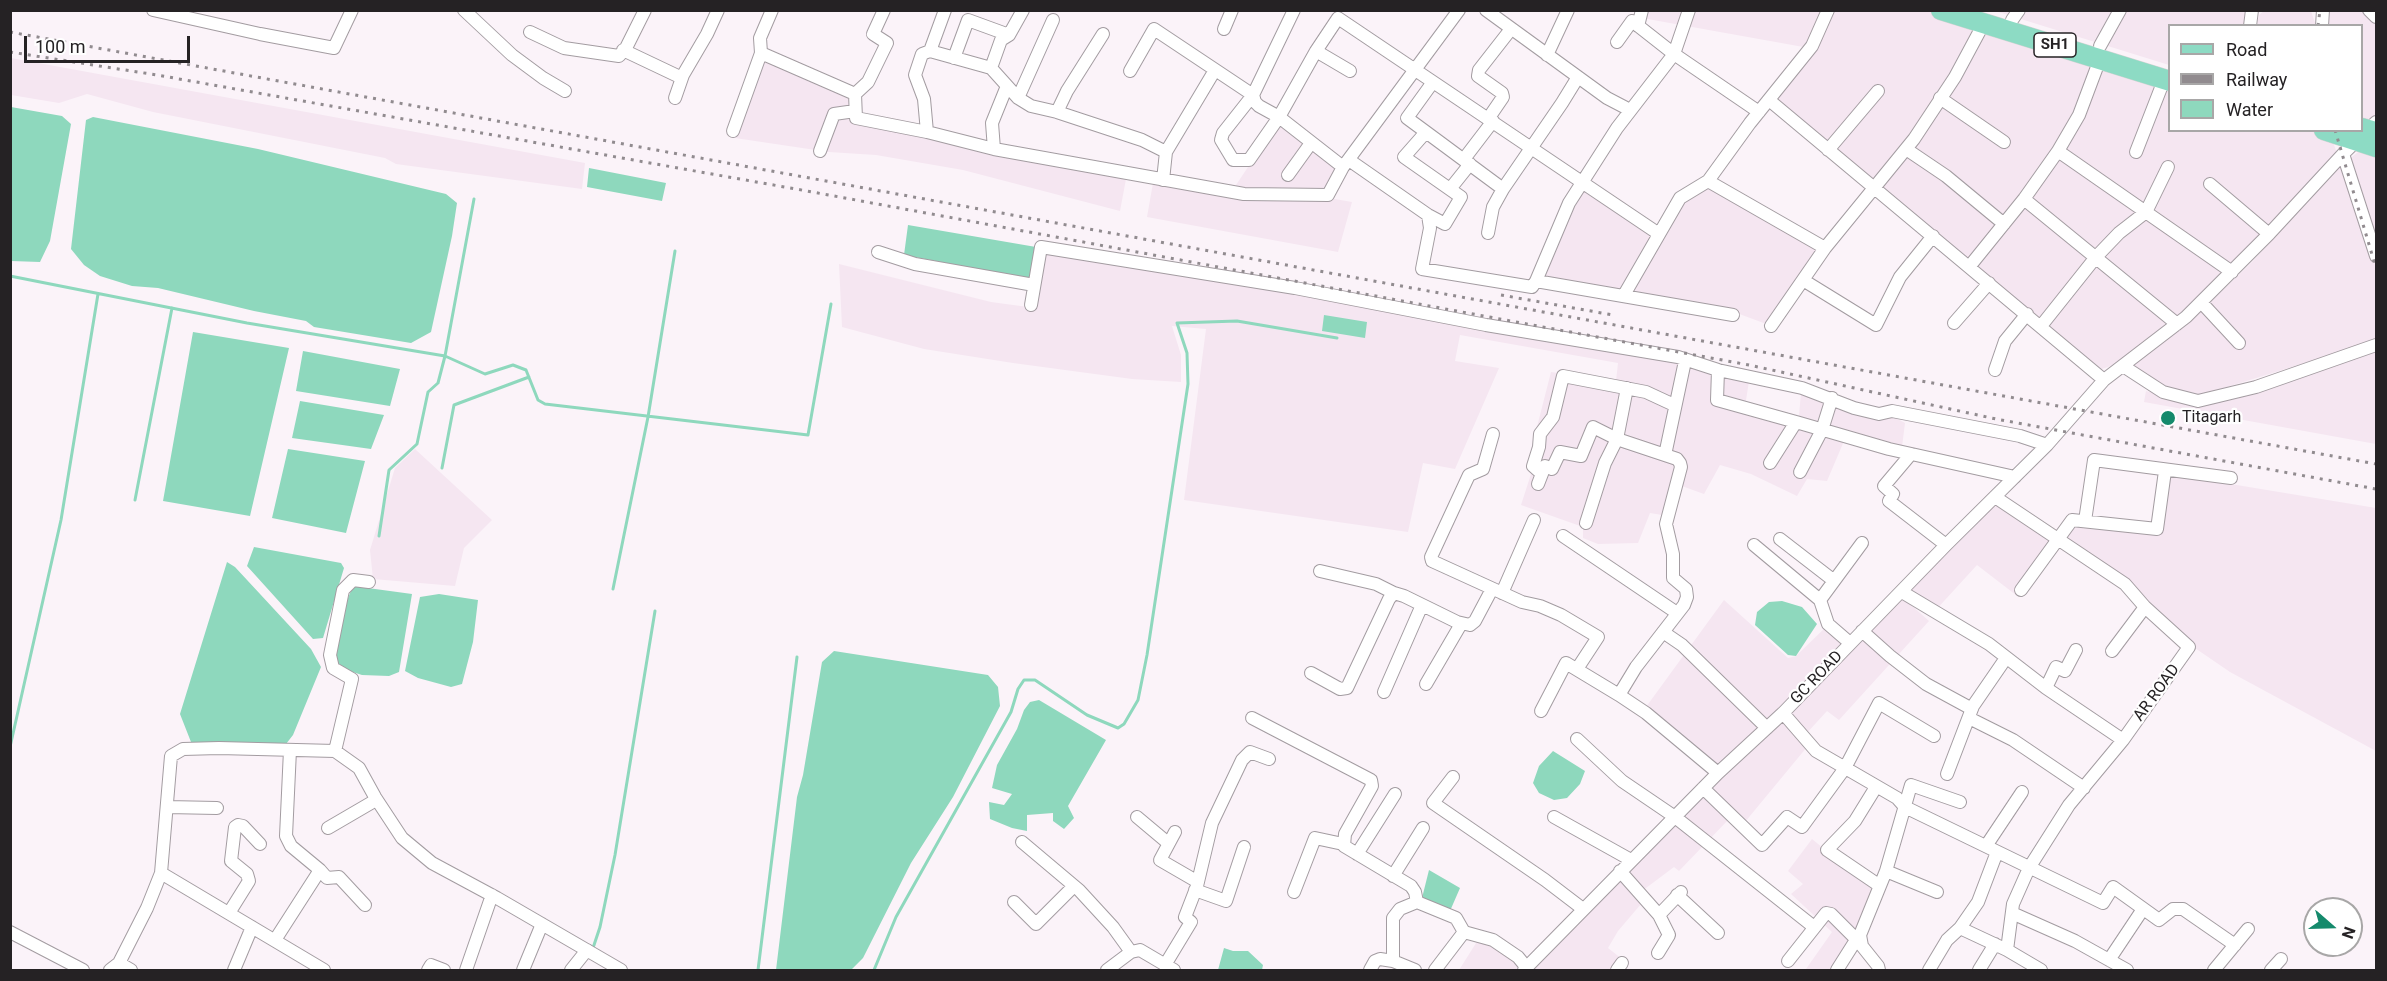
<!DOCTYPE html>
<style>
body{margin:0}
#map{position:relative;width:2387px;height:981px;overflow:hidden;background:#fbf3f9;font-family:Roboto,sans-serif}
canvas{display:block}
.frame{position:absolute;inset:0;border:12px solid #252224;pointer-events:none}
.legend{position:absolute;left:2168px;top:24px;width:195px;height:108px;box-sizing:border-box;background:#fff;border:2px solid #a8a7a7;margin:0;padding:8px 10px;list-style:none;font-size:18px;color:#252224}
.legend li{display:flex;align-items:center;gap:12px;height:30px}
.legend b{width:30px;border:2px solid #a8a7a7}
.north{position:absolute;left:2303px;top:897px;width:60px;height:60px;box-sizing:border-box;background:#fff;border:2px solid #a8a7a7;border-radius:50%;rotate:110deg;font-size:16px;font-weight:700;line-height:24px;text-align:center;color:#252224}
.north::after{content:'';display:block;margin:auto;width:21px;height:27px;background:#158a6c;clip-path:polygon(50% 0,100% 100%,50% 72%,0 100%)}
.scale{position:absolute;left:24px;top:36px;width:166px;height:27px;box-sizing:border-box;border:3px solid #252224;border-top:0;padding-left:8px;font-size:18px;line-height:21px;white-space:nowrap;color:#252224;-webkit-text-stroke:4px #fff;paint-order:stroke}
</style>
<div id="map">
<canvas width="2387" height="981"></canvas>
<div class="frame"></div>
<ul class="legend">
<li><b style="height:8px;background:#8ddbc4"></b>Road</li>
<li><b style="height:8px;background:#918b8f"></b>Railway</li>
<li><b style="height:16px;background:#8ed8bd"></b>Water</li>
</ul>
<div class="north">N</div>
<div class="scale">100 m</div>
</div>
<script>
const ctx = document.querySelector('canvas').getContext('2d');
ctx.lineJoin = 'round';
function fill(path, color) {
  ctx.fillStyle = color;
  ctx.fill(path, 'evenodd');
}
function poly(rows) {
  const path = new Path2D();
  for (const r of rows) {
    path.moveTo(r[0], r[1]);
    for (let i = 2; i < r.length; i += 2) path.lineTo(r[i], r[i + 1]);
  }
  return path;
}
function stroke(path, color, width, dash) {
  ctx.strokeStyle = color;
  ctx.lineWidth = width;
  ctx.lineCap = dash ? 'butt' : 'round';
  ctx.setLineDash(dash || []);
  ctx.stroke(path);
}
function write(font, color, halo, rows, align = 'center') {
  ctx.font = font + ' Roboto,sans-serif';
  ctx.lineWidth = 4.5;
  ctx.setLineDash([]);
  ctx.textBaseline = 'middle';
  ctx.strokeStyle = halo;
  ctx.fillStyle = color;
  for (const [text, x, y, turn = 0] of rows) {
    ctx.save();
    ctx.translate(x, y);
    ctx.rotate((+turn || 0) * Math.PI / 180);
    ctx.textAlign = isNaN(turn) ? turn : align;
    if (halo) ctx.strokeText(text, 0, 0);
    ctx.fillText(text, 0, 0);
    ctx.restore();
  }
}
fill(poly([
 [1644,10,1826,11,1809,48,1642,18],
 [1963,10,1984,16,1919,128,1876,183,1776,102,1832,11],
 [2265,10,2311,11,2316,26,2257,26,2259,15],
 [1995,11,2259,11,2253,15,2250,25,2170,26,2169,65],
 [2327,11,2376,11,2376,121,2362,128,2362,26,2326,26],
 [1992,20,2098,54,2077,116,1971,262,1880,187],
 [2104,55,2169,79,2170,130,2329,131,2338,156,2185,312,2122,362,2099,370,1974,266,2084,119],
 [11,58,585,163,582,189,396,164,385,158,153,112,87,94,59,103,11,95],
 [762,59,852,96,854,121,995,153,1126,179,1120,211,963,170,876,155,829,152,735,138],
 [1278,122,1340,168,1323,197,1352,202,1338,252,1147,217,1153,183,1230,194],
 [2370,143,2376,145,2376,341,2198,396,2165,390,2130,366,2191,321,2252,262,2340,166],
 [1709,184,1820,249,1769,325,1734,312,1541,278,1572,208,1583,189,1661,238,1683,199],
 [1044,250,1679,362,1677,376,1657,458,1675,464,1662,515,1650,513,1638,543,1598,544,1583,538,1583,527,1521,505,1531,474,1527,466,1551,372,1616,381,1618,363,1460,335,1455,361,1499,368,1455,469,1423,463,1408,532,1184,500,1206,329,1172,326,1181,355,1181,382,1132,379,1013,363,924,349,842,327,839,264,991,302,1028,307],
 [2376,352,2376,444,2144,402,2146,391,2199,404,2230,398],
 [1688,366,1749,381,1744,413,1798,427,1801,393,1881,420,1894,417,1905,423,1902,447,1847,434,1827,481,1807,479,1797,496,1751,474,1720,465,1704,494,1679,485,1686,463,1665,453],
 [415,449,492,520,464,548,455,586,373,579,370,550,395,468],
 [2170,474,2376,508,2376,751,2230,672,2173,633,2120,575,2060,539,2072,522,2161,532],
 [1994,501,2052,541,2016,595,1977,565,1934,612,1910,591],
 [1902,597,1929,621,1839,720,1827,711,1805,735,1788,715],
 [1724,600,1788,658,1796,656,1829,624,1847,642,1781,711,1718,768,1646,707],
 [1784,718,1807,747,1740,828,1729,819,1679,871,1674,867,1642,891,1647,897,1618,931,1608,948,1622,959,1614,970,1533,970,1580,916,1719,778],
 [1812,839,1862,880,1877,889,1834,970,1806,969,1832,932,1791,894,1803,884,1788,871],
 [1478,940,1493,943,1522,966,1517,970,1459,970]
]), '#f5e6f1');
fill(poly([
 [11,107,62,116,71,124,50,241,40,262,11,261],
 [93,117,258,149,446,194,457,203,452,236,431,332,411,343,314,327,306,321,254,311,158,288,132,286,100,276,84,265,71,249,86,120],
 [589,168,666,183,662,201,587,187],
 [908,225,1036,247,1031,279,904,255],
 [1324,315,1367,322,1365,338,1322,331],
 [193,332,289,348,250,516,163,501],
 [303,351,400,369,390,406,296,391],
 [300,401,384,415,371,449,292,438],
 [288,449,365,461,346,533,272,518],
 [254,547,341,563,344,568,323,638,313,639,247,566],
 [227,562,235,567,311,649,321,667,293,735,286,744,191,742,180,714],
 [353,586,412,594,399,672,389,676,362,675,334,666,343,610],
 [439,594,478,600,473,642,462,684,451,687,418,678,405,671,420,597],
 [1782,601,1802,607,1817,624,1796,656,1788,655,1755,625,1757,612,1769,602],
 [834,651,988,675,998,687,1000,706,953,797,911,863,863,958,851,970,776,970,797,797,803,775,822,662],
 [1039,700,1106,740,1068,806,1074,818,1064,829,1053,821,1053,813,1027,815,1027,831,1012,828,990,819,989,802,1004,805,1012,794,992,788,997,765,1017,729,1024,710,1030,702],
 [1553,751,1585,771,1580,784,1567,798,1554,800,1539,793,1533,783,1539,766],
 [1429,870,1460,888,1450,911,1421,902],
 [1224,948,1233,951,1248,951,1263,965,1262,970,1218,970]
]), '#8ed8bd');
stroke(poly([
 [10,276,247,323,445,356,485,374,513,365,526,370,538,400,545,404,808,435,831,304],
 [442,468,454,405,529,377],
 [135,500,172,308],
 [379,536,389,470,417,444,428,392,438,383,445,356,474,199],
 [613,589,648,417,675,251],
 [10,747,61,520,98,294],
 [593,948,600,927,615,855,655,611],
 [758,970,797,657],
 [874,970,896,917,1011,712,1018,689,1024,680,1035,680,1087,715,1118,728,1124,724,1138,700,1147,655,1188,384,1187,353,1177,323,1237,321,1337,338]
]), '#8ed8bd', 3);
const street = poly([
 [153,10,260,34,334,48,352,10],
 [464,10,512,55,543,78,565,91],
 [772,10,760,38,761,53,855,94,856,118,927,132,994,149,1244,194,1328,195,1343,167,1459,10],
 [1486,10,1607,98,1630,110],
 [1689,10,1674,54,1617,128,1569,203,1536,281,1733,315],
 [2369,10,2376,17],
 [2012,20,2019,10],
 [1638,26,1642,10],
 [2250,26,2252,10],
 [2322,26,2323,10],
 [1224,29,1232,10],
 [530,32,564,48,619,56,626,48,645,10],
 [1617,42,1632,21,1674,54,1759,112],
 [2100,46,2120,10],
 [623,50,682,78],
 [930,51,945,10],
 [1316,51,1350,71],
 [1547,55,1568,10],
 [954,58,968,20,1009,35],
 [991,68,1001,40,1009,35,1023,10],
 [1130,71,1154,29,1253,95,1294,10],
 [855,94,868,82,887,43,873,34,884,10],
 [675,98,683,75,707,34,718,10],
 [1018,98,1053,20],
 [1940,98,2004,142],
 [1769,100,2104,380],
 [1057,112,1067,91,1103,34],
 [1488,119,1503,97,1502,93,1478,76,1479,70,1511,29],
 [733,131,761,53],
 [927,132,924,99,915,75,922,54,930,51,991,68,1018,98,1031,106,1057,112,1142,140,1166,152],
 [1426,132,1503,189],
 [994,149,992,123,1007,86],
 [1906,149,1946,176,2004,224],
 [1828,150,1878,91],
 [820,151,834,114,855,111],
 [2058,151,2232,272],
 [2136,152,2164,80],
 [2343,154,2376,256],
 [1464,159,1493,121],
 [1349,160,1428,215,1445,224,1461,197,1404,157,1426,132,1407,118,1433,82],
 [1343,167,1279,117,1259,106,1255,102,1253,95,1223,133,1221,140,1233,160,1249,160,1279,117,1316,51,1338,18,1659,234],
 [1288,175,1311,143],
 [1163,180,1166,152,1215,70],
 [1708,181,1825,248],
 [2210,184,2269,234],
 [1450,189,1470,164],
 [2024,199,2177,324],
 [1428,215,1430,228,1422,269,1532,287,1536,281],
 [1488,233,1493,207,1503,189,1562,103,1578,77],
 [878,252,915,264,1034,285],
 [1969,267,2024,199,2058,151,2079,115,2100,59],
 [1803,280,1876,325,1900,277,1933,236],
 [1624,295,1680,198,1708,181,1750,123,1812,46,1828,10],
 [2201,302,2239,343],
 [1031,305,1041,247,1295,288,1486,325,1678,357,1718,370,1802,388,1854,408,1879,414,1892,411,2020,436,2047,445],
 [1954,323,1989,283],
 [1771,326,1825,248,1914,139,1955,77,1984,23],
 [2041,326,2096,257,2119,233,2146,212,2168,167],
 [2123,366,2163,392,2198,401,2256,387,2376,345],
 [1718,370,1717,400,1796,422],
 [1995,370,2005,341,2027,314],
 [1493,434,1483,469,1469,475,1431,557,1432,561,1522,602,1540,606,1561,615,1598,637,1577,669],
 [1911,454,1884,486,1893,494,1889,501,1946,545],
 [1665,455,1685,361],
 [1770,463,1796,422,1889,449,2015,477],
 [1800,472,1822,430,1832,398],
 [1542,474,1533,466,1539,447,1540,434,1553,417,1563,376,1646,392,1674,405],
 [1538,484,1545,466,1552,469,1560,452,1581,456,1593,427,1617,439,1677,459,1680,463,1681,467,1666,524,1673,554,1673,578,1686,589,1687,597,1684,605,1636,667,1619,695],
 [1995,497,2125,584,2145,607,2189,647,2123,740,2069,805,2029,868,2013,904,2007,950],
 [2085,521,2094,460,2231,478],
 [1586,523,1605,463,1617,439,1627,388],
 [1563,536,1677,613],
 [1780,539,1833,580],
 [1754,545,1820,600,1828,624,1850,643],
 [1320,571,1376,584,1394,593],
 [2021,590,2072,520,2157,529,2165,471],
 [1902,592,1989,644,2046,688,2123,740],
 [1502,593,1534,520],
 [1820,600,1862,543],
 [1862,631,1890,656,1926,684,1972,709],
 [1663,632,1682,645,1767,728],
 [2112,651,2145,607],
 [1311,673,1340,689,1347,688,1389,599,1394,593,1404,596,1457,622,1470,625,1475,621,1492,589],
 [1426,684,1461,624],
 [2046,688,2056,667,2065,671,2076,650],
 [1384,692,1422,605],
 [1541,711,1566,663,1619,695,1646,713,1718,773],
 [1783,713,1816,751,1897,798,1905,807,2103,903,2113,887,2159,920,2173,909,2183,909,2235,945],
 [1252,718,1371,780,1372,786,1345,834,1344,846,1411,886,1415,892,1417,902,1456,918,1464,932,1493,940,1518,957,1527,968],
 [1969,718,2013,740,2084,788],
 [1577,739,1622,781,1675,817,1814,927],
 [335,751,352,679,333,668,330,655,343,590,353,580,369,582],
 [1947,774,1973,706,2006,658],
 [1453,777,1433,803,1545,880,1583,909],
 [1876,787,1855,821,1827,850,1880,886],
 [1703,788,1762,845,1787,817,1802,827,1845,768,1879,703,1934,736],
 [167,807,217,808],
 [1137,817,1168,843],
 [1554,817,1631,860],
 [328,828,376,800],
 [1175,832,1160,860,1198,882],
 [1022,842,1079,890,1113,927,1131,952],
 [1986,846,2022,792],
 [1357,854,1395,794],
 [320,870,327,878,339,877,365,905],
 [1620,871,1659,915,1669,935,1658,953],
 [1886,871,1937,892],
 [161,873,324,970],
 [1393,876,1423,828],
 [1195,890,1226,901,1244,847],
 [1294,892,1315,838,1343,844],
 [1677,895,1718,933],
 [1014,902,1036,924,1074,886],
 [229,913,249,881,247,874,231,861,235,827,238,825,243,826,260,844],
 [2012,913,2075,941,2127,970],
 [1659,915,1681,892],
 [1960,928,2007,950,2041,970],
 [10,932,83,970],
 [275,940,320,870,291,846,286,836,290,750],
 [2109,960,2143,909],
 [1393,961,1393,918,1400,909,1417,902],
 [1788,961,1826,913,1831,914,1862,945],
 [119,963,147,908,161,873,171,756,183,749,219,748,335,751,359,768,375,797,402,838,432,863,497,898,621,970],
 [1165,965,1191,922,1185,917,1197,886,1212,823,1242,760,1250,752,1269,759],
 [110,970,119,963,131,970],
 [234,970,252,927],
 [428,970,431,965,444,970],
 [466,970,492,895],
 [523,970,542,924],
 [571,970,587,950],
 [1107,970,1131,952,1140,950,1174,970],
 [1370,970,1375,961,1380,959,1393,961,1415,970],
 [1435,970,1464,932],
 [1524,970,1718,773,1783,713,1946,545,2047,445,2104,380,2186,317,2269,234,2343,154,2376,122],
 [1617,970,1622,963],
 [1837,970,1856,940],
 [1879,970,1878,966,1862,946,1860,935,1886,871,1911,785,1960,802],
 [1929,970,1947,940,1960,928,1978,902,1997,852],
 [1979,970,1995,944],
 [2214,970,2248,929],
 [2271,970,2281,959]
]);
const primary = poly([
 [1941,10,2170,81],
 [2362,128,2376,132],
 [2324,130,2376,147]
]);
stroke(street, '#a39ca1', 14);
stroke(primary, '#d3d3d3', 21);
stroke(street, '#fff', 12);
stroke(primary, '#8ddbc4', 20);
stroke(poly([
 [2318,26,2320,10],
 [10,32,2376,464],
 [10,52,157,75,807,191,1749,365,1996,419,2376,489],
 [2335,130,2376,268],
 [1501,295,1613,315]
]), '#918b8f', 3, [3, 6]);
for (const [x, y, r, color] of [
 [2168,418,8,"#158a6c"]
]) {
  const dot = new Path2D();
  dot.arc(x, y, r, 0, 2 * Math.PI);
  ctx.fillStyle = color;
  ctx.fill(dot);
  stroke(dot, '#fff', 2);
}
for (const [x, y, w] of [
 [2055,45,42]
]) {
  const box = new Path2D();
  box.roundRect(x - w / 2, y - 12, w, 24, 4.5);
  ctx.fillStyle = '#fff';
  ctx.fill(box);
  stroke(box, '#252224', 1.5);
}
write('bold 15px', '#252224', null, [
 ["SH1",2055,45]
]);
write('16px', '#252224', '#fff', [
 ["Titagarh",2182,418]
], 'left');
write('16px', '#252224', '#fff', [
 ["GC ROAD",1817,678,-46],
 ["AR ROAD",2157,693,-54]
]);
</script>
